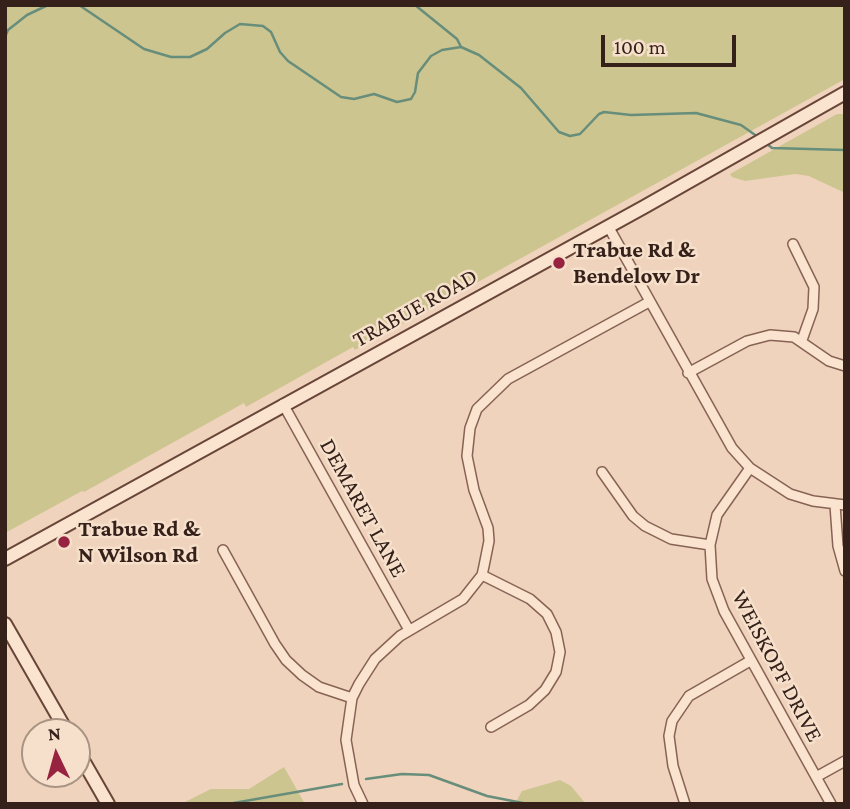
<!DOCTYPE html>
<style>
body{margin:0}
#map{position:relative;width:850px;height:809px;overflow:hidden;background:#efd3bc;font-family:"Crimson Pro",serif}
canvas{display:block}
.frame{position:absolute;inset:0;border:7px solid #35211a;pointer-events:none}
.north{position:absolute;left:21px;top:718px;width:70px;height:70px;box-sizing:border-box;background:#f6e0cb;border:2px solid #a99484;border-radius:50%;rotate:355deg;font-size:19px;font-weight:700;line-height:28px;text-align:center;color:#35211a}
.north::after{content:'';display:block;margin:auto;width:24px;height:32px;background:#972340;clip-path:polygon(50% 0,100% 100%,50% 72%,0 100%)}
.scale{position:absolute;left:601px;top:35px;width:135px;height:32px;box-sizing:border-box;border:4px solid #35211a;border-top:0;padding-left:9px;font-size:21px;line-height:24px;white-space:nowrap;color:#35211a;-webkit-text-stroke:5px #f6e0cb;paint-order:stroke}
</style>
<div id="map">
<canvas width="850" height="809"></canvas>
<div class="frame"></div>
<div class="north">N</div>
<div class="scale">100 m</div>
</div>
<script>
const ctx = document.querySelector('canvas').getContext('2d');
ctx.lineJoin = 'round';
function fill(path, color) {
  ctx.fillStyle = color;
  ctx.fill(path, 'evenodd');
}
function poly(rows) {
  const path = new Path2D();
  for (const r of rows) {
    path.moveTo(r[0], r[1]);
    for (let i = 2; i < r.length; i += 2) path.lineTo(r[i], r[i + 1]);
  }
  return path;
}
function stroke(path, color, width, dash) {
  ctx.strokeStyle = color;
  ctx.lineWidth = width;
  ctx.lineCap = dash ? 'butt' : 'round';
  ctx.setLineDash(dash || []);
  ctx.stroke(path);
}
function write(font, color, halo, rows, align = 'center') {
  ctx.font = font + ' "Crimson Pro",serif';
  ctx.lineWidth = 5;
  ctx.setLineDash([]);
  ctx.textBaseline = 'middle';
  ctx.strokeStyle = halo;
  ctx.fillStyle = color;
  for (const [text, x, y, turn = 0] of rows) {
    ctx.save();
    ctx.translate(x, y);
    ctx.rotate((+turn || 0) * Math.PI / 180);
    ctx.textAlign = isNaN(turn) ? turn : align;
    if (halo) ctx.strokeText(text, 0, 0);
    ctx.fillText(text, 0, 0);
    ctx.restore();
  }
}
fill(poly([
 [5,5,845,5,845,79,355,350,353,347,246,407,244,403,84,492,82,491,5,533],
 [837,114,845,114,845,193,809,176,795,174,745,181,732,177,730,174],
 [284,767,305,804,181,804,211,789,249,789],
 [560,780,571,786,586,804,515,804,522,791]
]), '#cdc590');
stroke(poly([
 [79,5,144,49,171,57,190,57,207,49,225,33,240,24,263,26,271,32,280,52,288,61,341,97,354,99,374,94,397,102,411,99,415,92,418,73,431,56,442,50,461,47,479,55,521,88,559,132,570,136,580,134,599,114,604,112,631,115,696,113,741,125,758,137],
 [415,5,457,39,461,47],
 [5,37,8,30,27,15,48,5],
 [766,143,772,148,845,150],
 [366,779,402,774,429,775,487,796,528,804],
 [228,804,342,784]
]), '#678d7b', 2.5);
const street = poly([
 [608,226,732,448,750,468,790,494,813,501,845,505],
 [793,244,814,287,813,309,802,340],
 [688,373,747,341,770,335,794,337,829,361,845,366],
 [283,404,409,630],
 [750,468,717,515,710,545,712,579,724,611,831,804],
 [602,472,633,516,645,526,671,539,710,545],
 [835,505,838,546,845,571],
 [223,550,275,644,286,660,302,675,319,687,352,698],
 [482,575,530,599,547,614,556,632,560,652,556,672,545,690,529,705,491,727],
 [816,777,845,761],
 [363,804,354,785,346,740,352,698,359,684,375,659,400,636,463,599,482,575,484,566,489,541,488,528,474,490,467,456,470,428,477,409,508,379,649,302],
 [685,804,673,766,669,736,672,721,689,696,750,661]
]);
const secondary = poly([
 [5,559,644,207,845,93],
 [5,624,67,732],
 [77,750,108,804]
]);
stroke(street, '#876355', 12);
stroke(secondary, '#684538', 16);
stroke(street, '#fae3cf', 9);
stroke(secondary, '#fae3cf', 12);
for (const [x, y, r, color] of [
 [559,263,7,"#972340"],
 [64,542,7,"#972340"]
]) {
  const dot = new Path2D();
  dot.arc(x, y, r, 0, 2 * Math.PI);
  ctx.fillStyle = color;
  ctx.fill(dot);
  stroke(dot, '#f6e0cb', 2.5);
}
write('bold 23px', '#35211a', '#f6e0cb', [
 ["Trabue Rd &",573,250],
 ["Bendelow Dr",573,276],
 ["Trabue Rd &",78,529],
 ["N Wilson Rd",78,555]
], 'left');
write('23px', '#35211a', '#f6e0cb', [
 ["TRABUE ROAD",415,308,-29],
 ["DEMARET LANE",363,508,61],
 ["WEISKOPF DRIVE",777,666,62]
]);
</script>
